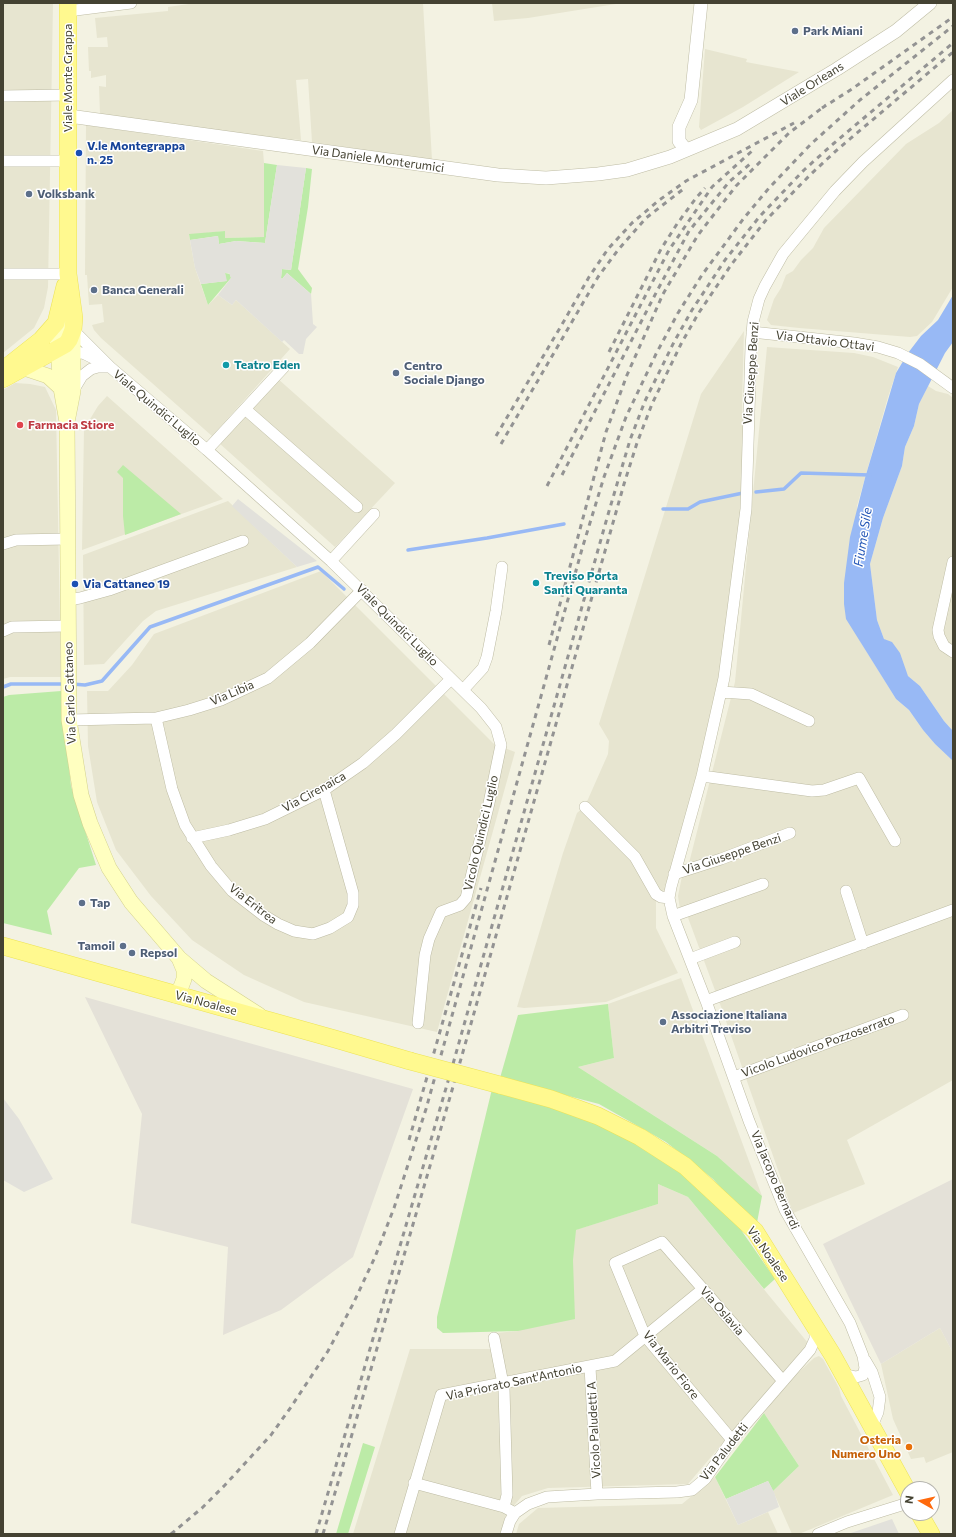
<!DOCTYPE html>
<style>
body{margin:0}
#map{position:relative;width:956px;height:1537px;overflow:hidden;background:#f3f2e2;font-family:Commissioner,sans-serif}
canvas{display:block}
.frame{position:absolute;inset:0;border:4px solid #444232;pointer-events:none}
.north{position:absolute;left:900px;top:1481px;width:40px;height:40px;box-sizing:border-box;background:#fff;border:1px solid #b4b3ad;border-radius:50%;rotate:278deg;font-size:11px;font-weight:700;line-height:16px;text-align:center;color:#444232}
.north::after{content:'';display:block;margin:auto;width:14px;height:18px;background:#ff6a0d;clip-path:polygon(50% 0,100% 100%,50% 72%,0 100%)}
</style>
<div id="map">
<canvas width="956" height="1537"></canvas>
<div class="frame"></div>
<div class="north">N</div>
</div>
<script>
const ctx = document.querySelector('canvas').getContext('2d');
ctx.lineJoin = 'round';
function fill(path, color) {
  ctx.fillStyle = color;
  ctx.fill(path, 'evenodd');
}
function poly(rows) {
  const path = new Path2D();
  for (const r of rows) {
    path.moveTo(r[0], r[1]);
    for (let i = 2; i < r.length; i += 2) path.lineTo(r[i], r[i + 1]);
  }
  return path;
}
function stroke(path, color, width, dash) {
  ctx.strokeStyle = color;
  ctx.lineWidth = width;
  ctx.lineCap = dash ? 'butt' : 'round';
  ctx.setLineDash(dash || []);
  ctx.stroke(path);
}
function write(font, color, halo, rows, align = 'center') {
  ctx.font = font + ' Commissioner,sans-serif';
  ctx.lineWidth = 3;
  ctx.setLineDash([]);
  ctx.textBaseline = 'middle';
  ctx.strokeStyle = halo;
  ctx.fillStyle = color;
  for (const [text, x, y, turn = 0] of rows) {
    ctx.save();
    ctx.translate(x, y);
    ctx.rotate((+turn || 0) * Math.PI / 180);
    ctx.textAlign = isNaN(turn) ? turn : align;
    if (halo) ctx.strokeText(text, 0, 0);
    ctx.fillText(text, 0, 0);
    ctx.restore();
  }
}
fill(poly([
 [3,3,53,3,48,287,44,308,34,328,3,353],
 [196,3,423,3,432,160,312,142,308,79,296,80,301,140,247,135,100,114,99,86,106,87,106,75,91,78,91,71,89,71,88,47,108,47,107,37,97,38,95,18,168,11,168,7],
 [492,3,622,3,528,18,494,21],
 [705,49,747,59,746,62,799,72,743,107,701,130,699,127],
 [953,110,953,287,932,322,917,336,910,337,799,328,771,325,767,320,774,299,781,288,786,275,793,271,801,260,813,248,824,228,906,144,939,123],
 [86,125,263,151,264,163,264,237,225,238,225,231,189,235,195,268,208,305,218,295,232,305,236,300,290,349,212,436,101,338,94,330,92,325,104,322,102,304,89,305,87,275,85,275],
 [744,331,742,404,746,509,724,678,671,887,656,894,656,928,678,973,606,1002,524,1008,517,1007,563,853,577,813,585,806,608,754,609,741,599,724,701,394],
 [767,347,854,353,873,357,898,367,888,397,857,506,860,641,896,699,909,710,923,730,935,744,953,761,953,1080,847,1140,865,1184,793,1213,719,1001,684,907,680,909,678,896,682,876,688,867,735,682],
 [277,378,395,483,335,547,219,443],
 [15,383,30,384,45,387,56,410,61,677,10,677,3,679,3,390],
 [928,386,936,391,948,394,953,398,953,731,944,721,920,686,908,676,884,639,877,620,870,564,883,518,902,466,905,447,914,426,919,404],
 [107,396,223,499,82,550,84,429,98,406],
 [228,501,297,567,156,611,143,621,104,664,84,665,83,555],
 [321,571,494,744,515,752,437,1032,304,1002,244,975,192,940,151,896,116,850,97,802,88,746,87,691,108,691,132,665,154,634],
 [681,978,762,1196,717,1156,578,1067,614,1058,608,1004],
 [658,1184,688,1197,808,1343,688,1484,548,1488,522,1496,506,1515,501,1534,353,1534,410,1349,493,1349,495,1333,518,1331,572,1231,658,1204],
 [940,1328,953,1353,953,1452,926,1463,924,1457,911,1459,893,1419,881,1364],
 [819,1356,823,1359,839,1388,841,1396,893,1495,799,1534,792,1534,773,1491,799,1466,764,1413,784,1386,814,1358],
 [715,1477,738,1525,768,1512,778,1534,516,1534,519,1524,538,1508,682,1504]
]), '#e7e5d0');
fill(poly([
 [85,997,413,1089,353,1257,281,1310,223,1335,228,1247,131,1223,142,1114],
 [953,1179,953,1353,940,1328,881,1364,823,1244]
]), '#e4e1d8');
fill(poly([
 [264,163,277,165,265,243,236,241,219,244,218,236,190,240,189,234,225,231,225,238,264,237],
 [306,168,312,169,308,207,298,269,312,288,311,294,287,273,282,279,281,278,282,269,291,270],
 [225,273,230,274,231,278,208,305,201,284,226,281],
 [123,465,181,514,125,535,123,516,123,478,117,472],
 [61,691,71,786,96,865,79,868,47,911,52,935,3,923,3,697,9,695],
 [608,1004,614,1058,578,1067,717,1156,762,1196,756,1228,713,1179,666,1142,599,1104,500,1078,518,1015],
 [492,1089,552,1105,607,1127,663,1158,702,1191,739,1227,775,1279,764,1289,688,1197,658,1184,658,1204,576,1230,573,1260,575,1319,518,1331,443,1333,437,1328,437,1317],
 [764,1413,799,1466,773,1491,768,1481,726,1499,715,1477],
 [363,1443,375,1447,348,1534,336,1534]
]), '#bceba7');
fill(poly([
 [277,165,306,168,291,270,282,269,281,278,282,279,287,273,311,294,313,324,317,327,306,339,303,354,299,354,284,340,282,342,236,300,232,305,218,295,231,278,229,273,225,273,227,281,201,284,195,268,190,240,218,236,219,244,236,241,265,243],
 [238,499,317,561,297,567,232,506],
 [3,1098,19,1119,53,1179,24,1192,3,1180],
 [768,1481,774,1492,779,1507,738,1525,726,1499],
 [892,1519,899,1534,848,1534]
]), '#e2e1db');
fill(poly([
 [953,295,953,342,945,353,919,404,914,426,905,447,902,466,883,518,870,564,877,620,884,639,892,642,900,653,908,676,920,686,944,721,953,731,953,761,935,744,923,730,909,710,896,699,846,619,844,604,844,583,850,537,865,478,896,373,908,353,921,336,938,320]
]), '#98b9f5');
stroke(poly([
 [756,492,784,489,801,473,870,475],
 [663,509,688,509,700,502,743,493],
 [408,550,487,538,564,524],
 [72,684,85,685,102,681,150,627,318,567,344,589],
 [3,687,11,684,65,684]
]), '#98b9f5', 3.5);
const minor = poly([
 [68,11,131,3],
 [3,96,69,95],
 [3,161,69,161],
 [3,274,68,274],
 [73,330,110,367,207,450,331,561,481,708,496,727,501,745,489,803,466,898,460,905,441,912,429,939,425,955,418,1023],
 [752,332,854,343,878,347,898,353,920,364,953,388],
 [67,349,85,354,99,361],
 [73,391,82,376,91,369,98,367,110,367],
 [245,409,357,507],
 [207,450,284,367],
 [3,544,16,540,67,539],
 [331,561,374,514],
 [953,562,938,630,939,636,944,646,953,652],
 [68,600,80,598,109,590,243,541],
 [3,631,12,627,68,626],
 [463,690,483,668,487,657,496,611,502,567],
 [721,692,751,694,809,721],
 [156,718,172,789,185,825,211,866,232,891,263,915,278,924,294,931,313,934,330,928,348,917,353,905,353,893,324,790],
 [69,720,156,718,189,710,221,700,268,678,310,643,362,590],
 [702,776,812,791,824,790,859,778,895,841],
 [585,807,635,857,656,894,661,897,669,898],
 [192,838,229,830,265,819,324,790,363,763,396,734,451,679],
 [674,874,721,859,790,833],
 [846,891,863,944],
 [673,916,763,884],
 [690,959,735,942],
 [706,1001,953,910],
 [734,1077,903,1015],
 [494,1338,504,1389,507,1495,504,1507,515,1513],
 [865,1360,872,1372,880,1397,878,1412,872,1426],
 [590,1367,597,1494],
 [843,1374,856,1377,863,1375,865,1368,863,1356,850,1323,785,1210,749,1121,706,1001,673,916,669,898,671,887,702,776,724,678,746,509,751,347,753,322,759,299,765,286,783,254,835,191,863,162,953,80],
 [732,1440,645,1336,615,1263,662,1242,783,1381],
 [414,1483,504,1507],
 [400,1534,441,1395,615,1361,703,1289],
 [506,1534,510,1521,515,1513,528,1504,547,1497,597,1494,677,1492,692,1490,705,1479,732,1440,810,1350,815,1339,815,1328],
 [818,1534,847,1522,908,1503]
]);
const tertiary = poly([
 [69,116,498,175,546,178,598,174,627,170,670,157,737,129,837,69,896,31,930,3],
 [686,150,679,141,679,127,691,100,701,3]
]);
const secondary = poly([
 [24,368,48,376,61,388],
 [67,422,73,391,73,330,68,326,56,323,61,388,67,422,69,720,81,795,90,823,109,868,131,902,179,958,206,981,259,1015],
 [175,995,181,987,184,979,184,970,179,958]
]);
const primary = poly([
 [3,370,41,340,56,323,65,286],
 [3,379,66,344,69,340,73,330,74,318,68,274,68,3],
 [3,946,335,1039,410,1061],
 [500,1085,551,1099,598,1116,640,1137,685,1166,755,1231,832,1354,908,1492],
 [919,1513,931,1534]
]);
stroke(minor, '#bebca4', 12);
stroke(tertiary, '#bebca4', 14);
stroke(secondary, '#d3d18c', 16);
stroke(primary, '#ece356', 18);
stroke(minor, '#fff', 11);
stroke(tertiary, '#fff', 13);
stroke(secondary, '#ffffc0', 15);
stroke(primary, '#fff98f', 17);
stroke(poly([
 [822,108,852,89,953,17],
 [609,352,661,249,677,224,696,198,705,188],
 [496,436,564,321,589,277,608,249,632,223,658,201,686,181,794,123],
 [501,444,598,277,618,250,646,218,686,187],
 [562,475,657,291,689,231,729,182,750,164],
 [547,486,669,250,712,187,752,151],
 [549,645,606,432,627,375,663,294,698,235,736,186,789,133,826,105],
 [409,1140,481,888],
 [171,1534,202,1508,225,1485,271,1435,291,1407,328,1351,353,1304,375,1257,394,1208,426,1109,582,549,604,477,626,417,656,354,678,313,702,275,744,218,769,188,811,144,860,100,953,26],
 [316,1534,451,1071,607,518,630,440,645,401,674,342,692,310,725,260,760,216,804,170,833,144,953,43],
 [323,1534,457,1073,624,484,637,443,652,404,681,344,698,314,731,265,766,220,810,175,838,149,953,52]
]), '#939393', 3, [5, 5]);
const primaryBridge = poly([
 [410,1061,500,1085]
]);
stroke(primaryBridge, '#ece356', 18, []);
stroke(primaryBridge, '#fff98f', 17);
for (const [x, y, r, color] of [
 [795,31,4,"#5c6f8a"],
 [79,153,4,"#1a4fb4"],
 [29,194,4,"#5c6f8a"],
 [94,290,4,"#5c6f8a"],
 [226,365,4,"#0f9aa8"],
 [396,373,4,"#5c6f8a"],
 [20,425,4,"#e0444e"],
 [536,583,4,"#0f9aa8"],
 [75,584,4,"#1a4fb4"],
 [82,903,4,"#5c6f8a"],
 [123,946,4,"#5c6f8a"],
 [132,953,4,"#5c6f8a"],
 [663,1022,4,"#5c6f8a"],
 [909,1447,4,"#e8710a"]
]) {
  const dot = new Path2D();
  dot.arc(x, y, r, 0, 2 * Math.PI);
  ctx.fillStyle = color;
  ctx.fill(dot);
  stroke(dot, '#fff', 1.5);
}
write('bold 12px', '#4e5e75', '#fff', [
 ["Park Miani",803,31],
 ["Volksbank",37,194],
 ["Banca Generali",102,290],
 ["Centro",404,366],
 ["Sociale Django",404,380],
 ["Tap",90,903],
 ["Tamoil",115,946,"right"],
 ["Repsol",140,953],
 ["Associazione Italiana",671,1015],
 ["Arbitri Treviso",671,1029]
], 'left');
write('12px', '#444232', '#fff', [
 ["Viale Monte Grappa",68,78,-90],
 ["Viale Orleans",812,84,-32],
 ["Via Daniele Monterumici",378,159,8],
 ["Via Ottavio Ottavi",825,341,7],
 ["Via Giuseppe Benzi",751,373,-86],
 ["Viale Quindici Luglio",157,408,40],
 ["Viale Quindici Luglio",397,625,45],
 ["Via Carlo Cattaneo",70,693,-92],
 ["Via Libia",232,693,-23],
 ["Via Cirenaica",314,792,-29],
 ["Vicolo Quindici Luglio",481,833,-77],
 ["Via Giuseppe Benzi",732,854,-19],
 ["Via Eritrea",253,904,38],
 ["Via Noalese",206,1003,15],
 ["Vicolo Ludovico Pozzoserrato",818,1046,-20],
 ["Via Jacopo Bernardi",775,1180,67],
 ["Via Noalese",768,1254,55],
 ["Via Oslavia",722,1311,49],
 ["Via Mario Fiore",671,1365,52],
 ["Via Priorato Sant'Antonio",514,1382,-12],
 ["Vicolo Paludetti A",594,1430,-93],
 ["Via Paludetti",724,1452,-52]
]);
write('bold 12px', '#164399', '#fff', [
 ["V.le Montegrappa",87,146],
 ["n. 25",87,160],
 ["Via Cattaneo 19",83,584]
], 'left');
write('bold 12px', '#0d838f', '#fff', [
 ["Teatro Eden",234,365],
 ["Treviso Porta",544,576],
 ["Santi Quaranta",544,590]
], 'left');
write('bold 12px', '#be3a42', '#fff', [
 ["Farmacia Stiore",28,425]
], 'left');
write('bold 12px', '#c56008', '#fff', [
 ["Osteria",901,1440],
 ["Numero Uno",901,1454]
], 'right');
write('italic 13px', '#2457b7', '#fff', [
 ["Fiume Sile",863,537,-81]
]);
</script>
